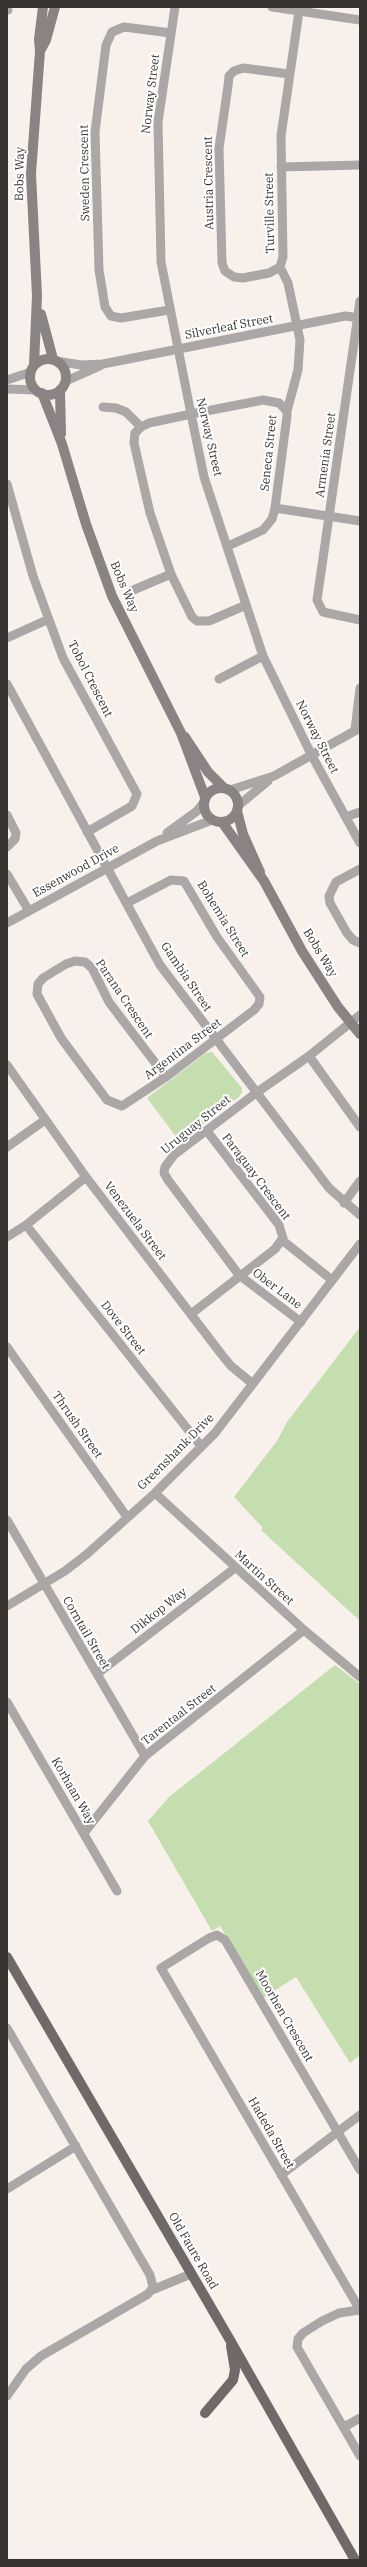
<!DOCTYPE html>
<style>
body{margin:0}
#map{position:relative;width:367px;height:2567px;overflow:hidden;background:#f8f1eb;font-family:"IBM Plex Serif",serif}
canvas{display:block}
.frame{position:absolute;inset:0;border:8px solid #373432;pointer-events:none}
</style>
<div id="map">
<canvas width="367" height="2567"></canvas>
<div class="frame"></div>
</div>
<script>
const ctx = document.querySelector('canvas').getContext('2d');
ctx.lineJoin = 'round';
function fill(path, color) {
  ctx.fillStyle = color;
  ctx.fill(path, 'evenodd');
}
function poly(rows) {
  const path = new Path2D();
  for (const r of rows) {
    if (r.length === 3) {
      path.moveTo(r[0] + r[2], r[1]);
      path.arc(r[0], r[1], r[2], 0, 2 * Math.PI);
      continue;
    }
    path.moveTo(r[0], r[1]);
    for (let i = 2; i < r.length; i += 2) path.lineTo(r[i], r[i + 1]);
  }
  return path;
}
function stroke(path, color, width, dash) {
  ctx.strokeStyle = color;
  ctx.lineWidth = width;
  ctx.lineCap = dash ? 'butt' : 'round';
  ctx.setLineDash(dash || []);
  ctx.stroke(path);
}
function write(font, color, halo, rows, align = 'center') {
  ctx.font = font + ' "IBM Plex Serif",serif';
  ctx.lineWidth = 4;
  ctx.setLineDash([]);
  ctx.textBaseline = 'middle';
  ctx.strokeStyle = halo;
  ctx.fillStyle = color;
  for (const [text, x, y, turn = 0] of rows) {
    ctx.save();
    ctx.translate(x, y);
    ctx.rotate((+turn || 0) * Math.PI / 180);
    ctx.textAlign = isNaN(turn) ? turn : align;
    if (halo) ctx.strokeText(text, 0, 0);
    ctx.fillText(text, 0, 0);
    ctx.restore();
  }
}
fill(poly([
 [212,1052,242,1088,242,1092,239,1097,180,1142,147,1098,206,1053],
 [360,1327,360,1621,261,1530,263,1528,234,1497,277,1441,287,1422],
 [335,1665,360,1684,360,2055,350,2063,296,1977,263,1998,220,1926,212,1931,148,1821,169,1797]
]), '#c4deaf');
stroke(poly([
 [175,7,158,122,161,262,191,414,204,477,263,656,312,756,360,843],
 [272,7,360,20],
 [7,10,8,10],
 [281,167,360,165],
 [280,267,269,273,243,278,234,277,225,271,222,263,219,148,228,86,229,76,234,71,243,68,289,74],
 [280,267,283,257,281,136,299,11],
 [280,267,288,283,300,340,298,370,287,411],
 [360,301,317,600,323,612,360,620],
 [169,310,121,318,111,316,105,307,99,270,95,132,106,45,112,32,124,27,171,33],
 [56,361,81,365,103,364,345,316,360,318],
 [7,380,31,372],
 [66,381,100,366],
 [7,389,36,390],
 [103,407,116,408,126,412,141,427],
 [7,484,33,576,63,658,137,794,132,806,87,832],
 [228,546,263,530,272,519,275,508,360,521],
 [131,591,171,574],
 [246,605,209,621,197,621,192,617,171,574,150,513,134,443,135,433,141,427,149,423,196,413,263,400,279,403,287,411,287,416,275,508],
 [7,638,49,619],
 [219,679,263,656],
 [7,684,160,965,329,1188,360,1215],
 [355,730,360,688],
 [230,790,274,776,360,728],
 [239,805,268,781],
 [7,815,16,833,15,839,7,847],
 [351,815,360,812],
 [167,833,197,811,204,802],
 [360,869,336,882,329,896,330,903,347,933,353,940,360,943],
 [7,874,29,911],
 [127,903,171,880,184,881,217,937,260,997,259,1004,254,1010,166,1077,122,1106,107,1100,61,1038,37,994,38,984,43,978,66,964,75,961,85,962,92,968,109,1002,121,1018,166,1077],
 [7,923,157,841,212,820],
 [309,1056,360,1127],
 [7,1065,86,1177,222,1355,231,1366,253,1384],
 [7,1147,45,1120],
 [344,1203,360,1181],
 [26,1225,201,1446],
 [7,1237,26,1225,86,1177],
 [282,1240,332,1280],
 [191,1314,275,1249,283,1238,279,1225,207,1131],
 [301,1322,239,1275,168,1180,164,1173,165,1167,174,1155,256,1093,309,1056,360,1015],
 [7,1347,127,1517],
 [155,1493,304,1630,360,1677],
 [7,1520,145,1756],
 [7,1606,65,1571,87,1554,155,1493,215,1433,360,1244],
 [97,1674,235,1568],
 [7,1702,117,1891],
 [84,1833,145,1756,304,1630],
 [7,2028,150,2275,153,2287,148,2294,41,2356,26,2369,7,2396],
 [360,2170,225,1940,217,1935,209,1938,161,1968,360,2310],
 [281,2175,360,2115],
 [7,2189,76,2146],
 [152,2290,191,2274],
 [360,2310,339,2313,322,2321,303,2333,298,2339,297,2347,360,2456],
 [344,2427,360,2418]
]), '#aba7a7', 9);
stroke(poly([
 [40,51,46,40,55,7],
 [41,314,53,359],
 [48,377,18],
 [34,365,37,296,31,174,40,51,39,39,43,7],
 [60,390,61,434],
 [42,393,62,444,86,524,112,596,181,733,205,797],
 [185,737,208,772,224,788],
 [221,805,17],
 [237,811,243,834,260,872],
 [222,822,264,881,302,951,338,1007,360,1034]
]), '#898383', 10);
stroke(poly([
 [7,1957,230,2340,355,2560],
 [205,2413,233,2380,235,2370,231,2346]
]), '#706969', 10);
write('12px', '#373432', '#fff', [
 ["Norway Street",151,94,-83],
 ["Sweden Crescent",85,173,-91],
 ["Bobs Way",20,174,-89],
 ["Austria Crescent",209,183,-91],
 ["Turville Street",270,213,-91],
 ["Silverleaf Street",229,327,-11],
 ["Norway Street",209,437,77],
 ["Seneca Street",269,453,-84],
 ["Armenia Street",326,455,-82],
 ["Bobs Way",124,587,67],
 ["Tobol Crescent",90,679,63],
 ["Norway Street",317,737,63],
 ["Essenwood Drive",76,871,-29],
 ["Bohemia Street",223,919,58],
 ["Bobs Way",320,953,59],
 ["Gambia Street",186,977,56],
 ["Parana Crescent",124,999,56],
 ["Argentina Street",183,1049,-37],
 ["Uruguay Street",196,1125,-39],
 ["Paraguay Crescent",256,1177,53],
 ["Venezuela Street",135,1221,53],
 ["Ober Lane",277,1289,37],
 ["Dove Street",123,1328,52],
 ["Thrush Street",77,1425,55],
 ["Greenshank Drive",176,1452,-45],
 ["Martin Street",264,1578,42],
 ["Dikkop Way",159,1611,-38],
 ["Corntail Street",86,1633,60],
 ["Tarentaal Street",179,1715,-38],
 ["Korhaan Way",73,1791,60],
 ["Moorhen Crescent",284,2016,60],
 ["Hadeda Street",271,2133,60],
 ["Old Faure Road",193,2251,60]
]);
</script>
